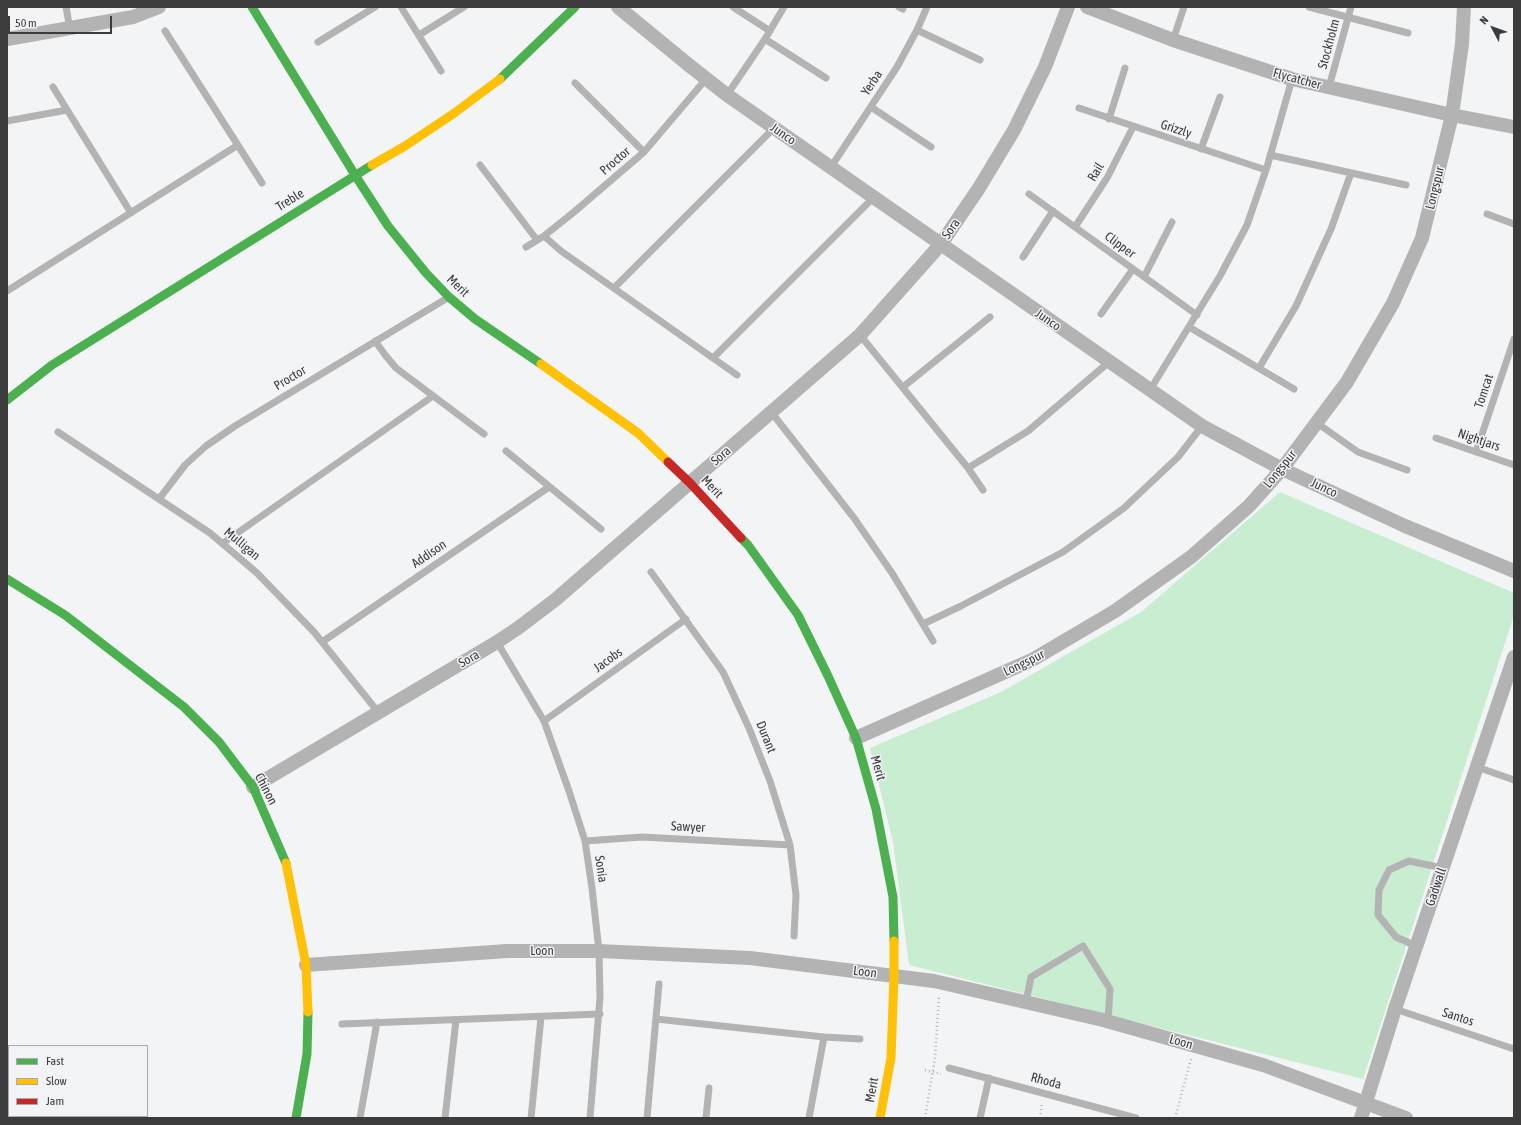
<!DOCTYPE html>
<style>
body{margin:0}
#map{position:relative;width:1521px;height:1125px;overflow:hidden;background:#f3f4f6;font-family:"Asap Condensed",sans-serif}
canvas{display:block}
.frame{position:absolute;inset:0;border:8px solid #3c3c3d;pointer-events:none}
.legend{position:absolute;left:8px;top:1045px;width:140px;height:72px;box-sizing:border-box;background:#f2f3f7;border:1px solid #a9aaad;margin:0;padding:5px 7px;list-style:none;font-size:12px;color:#3c3c3d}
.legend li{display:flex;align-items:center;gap:8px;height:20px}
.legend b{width:20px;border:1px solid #a9aaad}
.north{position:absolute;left:1473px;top:8px;width:40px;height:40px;-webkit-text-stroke:3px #f2f3f7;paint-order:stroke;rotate:311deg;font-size:11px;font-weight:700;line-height:16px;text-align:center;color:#3c3c3d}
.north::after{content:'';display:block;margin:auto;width:14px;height:18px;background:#3c3c3d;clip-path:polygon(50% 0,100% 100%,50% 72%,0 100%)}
.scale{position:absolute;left:8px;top:16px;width:104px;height:18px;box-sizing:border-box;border:2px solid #3c3c3d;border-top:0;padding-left:5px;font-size:12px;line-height:14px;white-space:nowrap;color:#3c3c3d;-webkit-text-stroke:3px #f2f3f7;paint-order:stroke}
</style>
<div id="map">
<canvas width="1521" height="1125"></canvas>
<div class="frame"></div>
<ul class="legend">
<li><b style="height:5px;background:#4caf50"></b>Fast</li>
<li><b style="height:5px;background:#ffc107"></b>Slow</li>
<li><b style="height:5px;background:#c62828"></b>Jam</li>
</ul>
<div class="north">N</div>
<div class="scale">50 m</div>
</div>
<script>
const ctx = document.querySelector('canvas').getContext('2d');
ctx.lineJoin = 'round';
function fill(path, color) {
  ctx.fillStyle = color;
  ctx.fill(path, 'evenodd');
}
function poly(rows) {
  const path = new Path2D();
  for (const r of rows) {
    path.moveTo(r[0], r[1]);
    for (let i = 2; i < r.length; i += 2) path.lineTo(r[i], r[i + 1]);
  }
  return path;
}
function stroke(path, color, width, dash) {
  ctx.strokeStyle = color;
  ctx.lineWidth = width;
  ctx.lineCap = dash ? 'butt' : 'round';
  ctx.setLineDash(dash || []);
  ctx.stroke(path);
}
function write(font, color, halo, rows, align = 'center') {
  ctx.font = font + ' "Asap Condensed",sans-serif';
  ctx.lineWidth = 3;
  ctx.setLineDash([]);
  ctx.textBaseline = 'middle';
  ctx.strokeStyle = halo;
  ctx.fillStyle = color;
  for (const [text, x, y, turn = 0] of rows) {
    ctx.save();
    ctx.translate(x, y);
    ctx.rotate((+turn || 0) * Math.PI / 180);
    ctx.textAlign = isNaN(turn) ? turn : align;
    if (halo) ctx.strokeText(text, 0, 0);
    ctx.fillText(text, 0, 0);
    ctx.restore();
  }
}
fill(poly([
 [1280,492,1514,593,1514,615,1363,1079,909,965,893,842,870,748,1001,692,1141,612]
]), '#c8edd1');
stroke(poly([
 [925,1070,941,1074],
 [925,1118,935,1058,939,995],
 [1040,1118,1042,1103],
 [1175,1118,1191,1059]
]), '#b6b5b6', 2.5, [1, 3]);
stroke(poly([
 [66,7,70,29],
 [401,7,441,71],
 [733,7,770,31],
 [899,7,903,9],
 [1309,7,1408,33],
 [917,30,980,60],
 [165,31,262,183],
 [419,35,464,7],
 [765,39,826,78],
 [1173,40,1184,7],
 [318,42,375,7],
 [575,83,644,152],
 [53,87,131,213],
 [1329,87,1351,7],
 [727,95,765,39,784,7],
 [871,107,931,147],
 [1079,108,1266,170],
 [1109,119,1125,68],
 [7,121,67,110],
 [1201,149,1220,97],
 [1270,155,1406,185],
 [480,165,537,240],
 [831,167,897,67,917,30,927,7],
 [1029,194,1197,315],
 [1487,214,1514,224],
 [1075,227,1107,178,1133,127],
 [544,236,561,251,737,375],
 [526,247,544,236,574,212,644,152,706,79],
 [1023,257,1053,211],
 [1144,277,1172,222],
 [614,288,774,128],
 [7,291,238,145],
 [1101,314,1133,269],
 [1189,327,1294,389],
 [860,335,968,468,983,490],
 [375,341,386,356,396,368,484,434],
 [713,358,874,197],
 [1259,368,1296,306,1331,229,1351,173],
 [903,387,990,317],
 [1150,390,1220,276,1247,225,1267,167,1292,79],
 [772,413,854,518,892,573,933,641],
 [1317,423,1358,452,1407,470],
 [58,432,210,533,257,573,314,632,378,712],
 [1436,438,1514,465],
 [506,451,601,529],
 [1476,452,1514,339],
 [968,468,1028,431,1109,362],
 [159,499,185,465,206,446,235,426,449,297],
 [223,543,433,396],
 [651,572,723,672,749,728,770,781,790,845,796,895,794,936],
 [923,624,961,606,1063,552,1124,508,1178,457,1202,426],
 [322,642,549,487],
 [497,642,544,721,569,791,585,841,592,888,599,951,600,997,590,1118],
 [544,721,686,619],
 [1477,767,1514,780],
 [585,841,642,837,790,845],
 [1416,946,1396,937,1378,915,1379,890,1389,870,1409,861,1443,868],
 [1026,1002,1031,977,1083,946,1110,989,1108,1021],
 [1395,1009,1514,1049],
 [656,1019,824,1037,860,1039],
 [342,1024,600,1014],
 [949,1068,1136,1118],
 [360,1118,377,1022],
 [445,1118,456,1020],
 [531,1118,541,1017],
 [647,1118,659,984],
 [706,1118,709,1088],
 [809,1118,824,1037],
 [980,1118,989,1078]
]), '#b3b3b4', 7);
stroke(poly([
 [618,7,690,66,727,95,1202,426,1282,469,1405,526,1514,571],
 [1087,7,1173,40,1292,79,1452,115,1514,127],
 [7,39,133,17,159,7],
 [856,738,1032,660,1115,611,1191,557,1249,506,1282,469,1347,382,1393,303,1422,238,1452,115,1462,44,1464,7],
 [253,787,497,642,518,628,555,600,860,335,941,244,979,188,1014,130,1045,67,1068,7],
 [306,965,507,951,599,951,750,958,934,981,1103,1020,1263,1065,1406,1118],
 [1361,1118,1395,1009,1514,657]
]), '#b3b3b4', 14);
stroke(poly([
 [252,7,355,175,388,226,426,273,449,297,475,319,541,364],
 [500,79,575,7],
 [7,400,52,365,372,165],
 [741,538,748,545,798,615,828,676,856,738,876,809,893,897,894,941],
 [7,579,65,615,184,707,219,742,253,787,286,863],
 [296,1118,307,1054,308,1012]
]), '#4caf50', 9);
stroke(poly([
 [372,165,405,146,453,114,500,79],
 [541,364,638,433,668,462],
 [286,863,306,965,308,1012],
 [880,1118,891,1058,894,976,894,941]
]), '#ffc107', 9);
stroke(poly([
 [668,462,690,483,741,538]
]), '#c62828', 9);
write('13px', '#3c3c3d', '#f2f3f7', [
 ["Stockholm",1329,44,-75],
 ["Flycatcher",1297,79,15],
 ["Yerba",872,83,-57],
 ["Grizzly",1176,129,18],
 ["Junco",783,134,35],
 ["Proctor",615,161,-41],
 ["Rail",1096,172,-59],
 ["Longspur",1435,188,-76],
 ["Treble",290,200,-32],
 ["Sora",951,229,-56],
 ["Clipper",1120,245,36],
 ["Merit",458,286,44],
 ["Junco",1048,320,35],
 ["Proctor",290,378,-31],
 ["Tomcat",1484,391,-72],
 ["Nightjars",1479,440,19],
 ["Sora",721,456,-41],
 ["Longspur",1280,469,-51],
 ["Merit",712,487,47],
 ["Junco",1324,488,25],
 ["Mulligan",242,544,40],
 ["Addison",429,554,-34],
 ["Sora",469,659,-30],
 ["Jacobs",608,660,-36],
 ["Longspur",1024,663,-26],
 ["Durant",766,737,68],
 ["Merit",878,768,74],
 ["Chinon",266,789,62],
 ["Sawyer",688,827,3],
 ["Sonia",601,869,82],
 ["Gadwall",1436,887,-71],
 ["Loon",542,951],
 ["Loon",865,972,7],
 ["Santos",1458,1017,18],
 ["Loon",1181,1042,16],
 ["Rhoda",1046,1081,15],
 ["Merit",872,1090,-80]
]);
</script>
